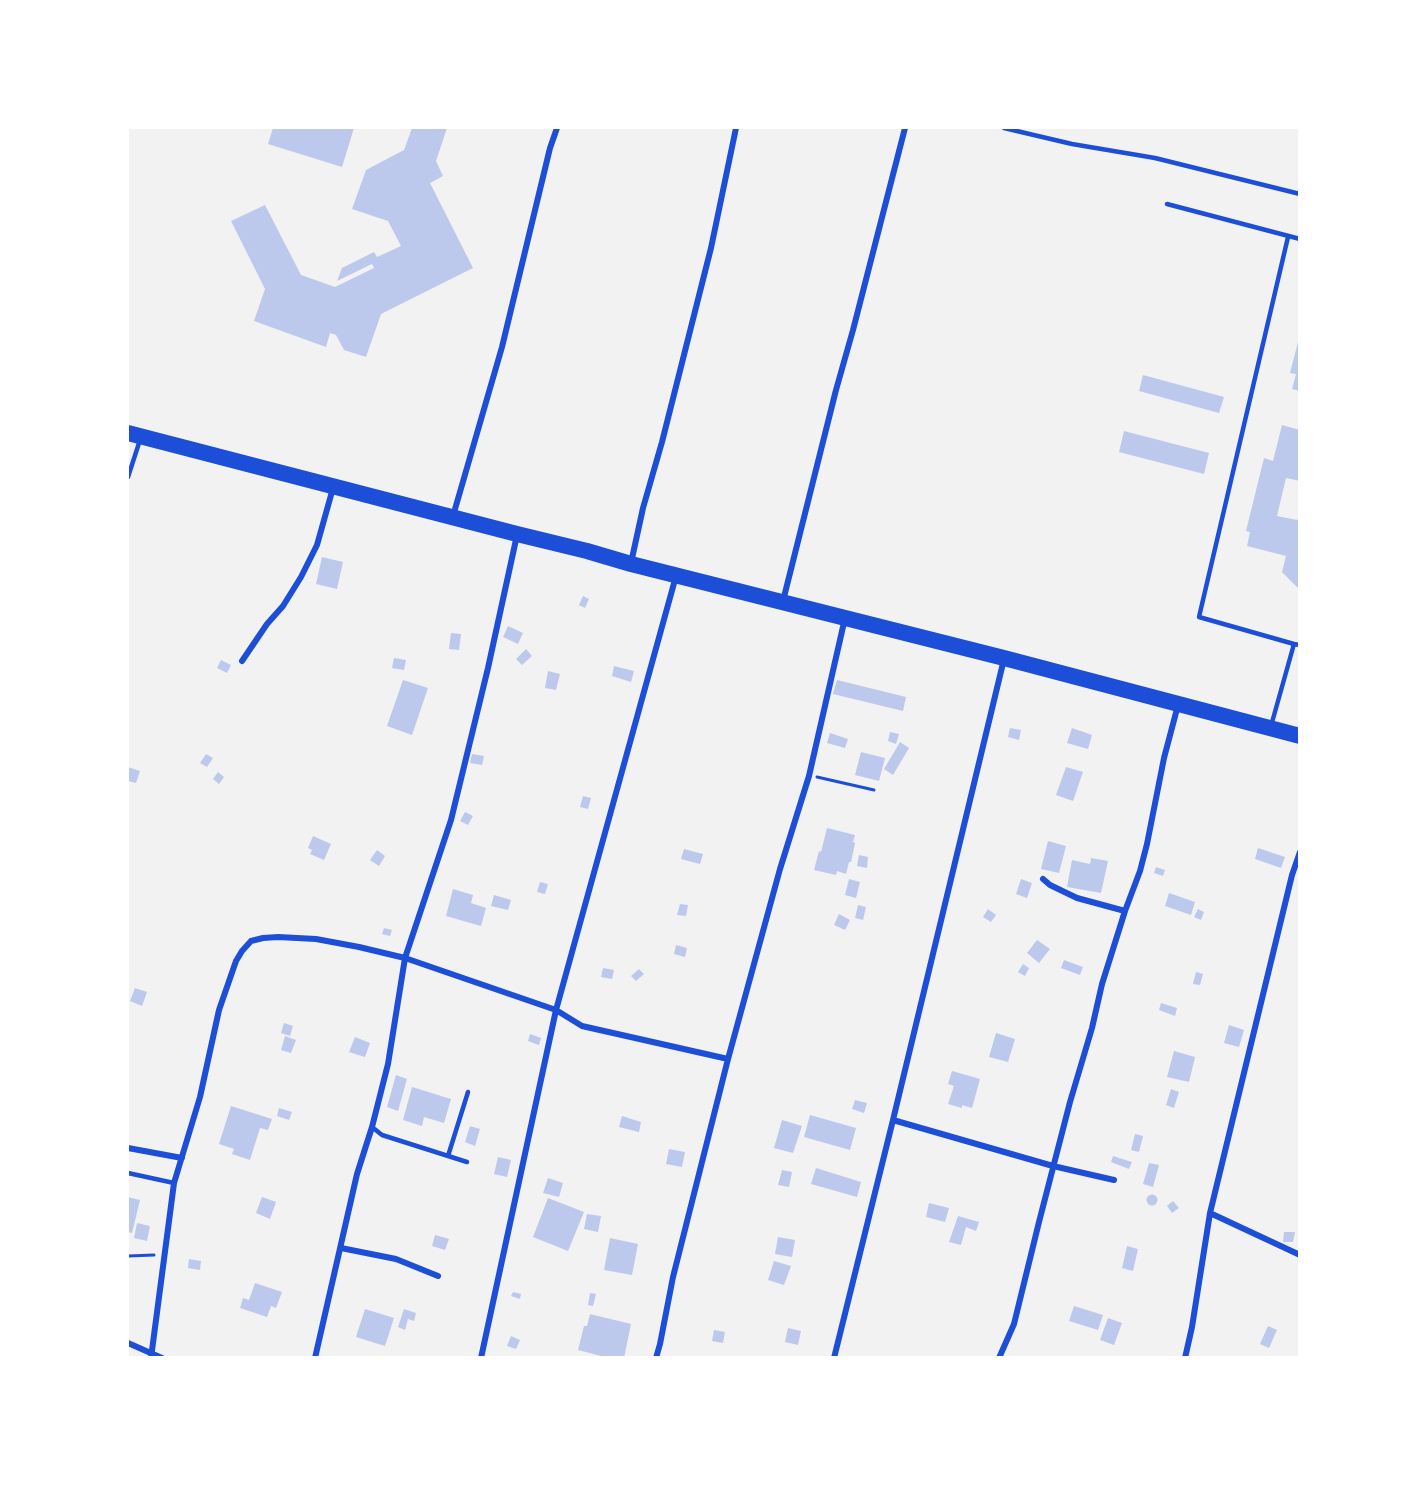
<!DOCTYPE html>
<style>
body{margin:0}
#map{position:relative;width:1427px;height:1485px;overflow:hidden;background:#f2f2f2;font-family:Commissioner,sans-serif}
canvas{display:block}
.frame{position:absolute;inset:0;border:129px solid #fff;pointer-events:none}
</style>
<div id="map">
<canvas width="1427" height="1485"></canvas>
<div class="frame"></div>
</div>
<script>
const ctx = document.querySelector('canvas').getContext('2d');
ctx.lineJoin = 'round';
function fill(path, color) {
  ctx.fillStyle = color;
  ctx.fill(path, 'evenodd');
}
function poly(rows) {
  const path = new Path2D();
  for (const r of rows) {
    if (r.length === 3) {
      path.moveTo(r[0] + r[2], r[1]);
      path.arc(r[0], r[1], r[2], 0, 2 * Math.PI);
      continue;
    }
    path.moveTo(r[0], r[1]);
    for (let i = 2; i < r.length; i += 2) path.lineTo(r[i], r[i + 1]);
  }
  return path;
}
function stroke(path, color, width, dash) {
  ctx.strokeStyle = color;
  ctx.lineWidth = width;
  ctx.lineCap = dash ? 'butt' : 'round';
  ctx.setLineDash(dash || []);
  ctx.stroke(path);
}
fill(poly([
 [273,128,354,128,342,167,268,144],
 [412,128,447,128,436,161,443,176,430,183,473,268,381,314,366,357,344,350,336,335,330,333,326,347,254,321,265,289,231,221,265,205,301,275,335,287,374,268,372,264,337,281,342,268,374,252,377,257,401,246,388,221,352,209,366,170,404,150],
 [1299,338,1300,339,1300,391,1292,389,1296,374,1290,373],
 [1143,375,1224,397,1219,413,1139,391],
 [1282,425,1300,430,1300,481,1286,478,1277,516,1297,520,1300,515,1300,588,1297,587,1282,572,1286,556,1247,546,1250,532,1246,531,1264,458,1273,461],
 [1124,431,1209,453,1204,474,1119,452],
 [322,557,343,562,337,589,316,584],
 [583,596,589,599,585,608,579,605],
 [508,626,523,633,518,644,503,637],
 [451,633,461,634,459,650,449,649],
 [526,649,532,656,522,665,516,659],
 [394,658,406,660,404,670,392,668],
 [221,660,231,665,227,673,217,668],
 [614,666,634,671,631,682,612,676],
 [548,671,560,674,556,690,545,688],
 [403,680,428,688,412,735,387,726],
 [837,680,906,697,903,711,833,694],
 [1010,728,1021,730,1019,740,1008,737],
 [1072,728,1092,735,1088,749,1067,743],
 [890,732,899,734,896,744,888,741],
 [830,733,848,739,845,748,827,743],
 [900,742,909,748,893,775,884,769],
 [861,752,885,758,879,781,855,775],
 [206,754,213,758,207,767,200,763],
 [472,754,484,756,482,765,470,763],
 [128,767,140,771,136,783,128,781],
 [1066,767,1083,772,1073,801,1056,795],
 [218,772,224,777,219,784,213,779],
 [583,796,591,798,588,809,580,807],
 [465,812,473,816,468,825,460,821],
 [827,828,855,835,853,842,855,843,851,862,849,862,846,874,837,871,836,875,814,870,819,851,821,852],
 [313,836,331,844,324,860,310,854,312,850,308,848],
 [1048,841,1066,846,1059,873,1041,869],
 [1258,848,1285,857,1281,868,1255,859],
 [684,849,703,854,700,864,681,859],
 [377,850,385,856,379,866,370,860],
 [859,855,868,857,867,868,857,866],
 [1091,858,1108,861,1101,893,1067,887,1072,860,1090,864],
 [1156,867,1165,870,1163,876,1154,873],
 [849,879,860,882,856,898,845,895],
 [1021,879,1032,883,1027,898,1016,894],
 [540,882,548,884,545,894,537,892],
 [453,889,473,895,471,903,486,908,481,926,446,916],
 [1169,893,1195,902,1191,915,1165,906],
 [494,895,511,900,508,910,491,906],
 [680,904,688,905,686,916,677,915],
 [858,905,866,907,863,920,855,918],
 [988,909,996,915,991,922,983,917],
 [1198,909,1204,912,1201,920,1194,917],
 [839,914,850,920,845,930,834,925],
 [384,928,392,930,390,936,382,934],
 [1037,940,1050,949,1039,963,1027,953],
 [676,945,687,948,685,957,674,954],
 [1064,960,1083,967,1080,975,1061,968],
 [1023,964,1029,968,1025,976,1018,972],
 [603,968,614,970,612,979,601,977],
 [639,969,644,974,636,981,631,976],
 [1196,972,1203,974,1200,985,1193,984],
 [135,988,147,992,142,1006,130,1001],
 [1161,1003,1177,1008,1175,1016,1159,1010],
 [284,1023,293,1026,290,1036,281,1033],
 [1229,1025,1244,1030,1239,1047,1224,1043],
 [996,1033,1015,1039,1008,1062,989,1057],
 [530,1034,541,1038,539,1045,528,1041],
 [285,1036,296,1040,291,1053,281,1050],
 [355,1037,370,1043,365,1057,349,1052],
 [1174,1051,1195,1057,1189,1082,1167,1077],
 [952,1071,980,1079,972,1108,962,1105,962,1108,948,1104,954,1086,948,1084],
 [396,1075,407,1079,398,1111,387,1107],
 [412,1087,451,1099,444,1123,424,1117,422,1126,403,1120],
 [1171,1089,1179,1092,1174,1108,1166,1105],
 [855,1100,867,1103,864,1113,852,1109],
 [231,1106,272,1119,268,1130,260,1128,250,1160,232,1154,234,1149,219,1144],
 [279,1108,292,1112,289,1120,277,1116],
 [810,1115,856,1128,850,1150,804,1137],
 [622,1116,641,1122,639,1132,619,1127],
 [782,1120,802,1126,793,1153,774,1148],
 [470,1126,480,1129,475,1146,465,1142],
 [1135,1134,1143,1136,1139,1152,1131,1150],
 [669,1149,685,1152,682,1167,666,1164],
 [1113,1156,1132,1162,1129,1169,1111,1162],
 [498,1157,511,1160,507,1177,494,1174],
 [1149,1163,1159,1165,1153,1187,1143,1184],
 [816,1168,861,1182,857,1197,811,1184],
 [782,1170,792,1172,789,1187,778,1185],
 [548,1178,563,1183,559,1197,543,1193],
 [1152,1200,5.5],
 [128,1197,140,1200,132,1233,128,1232],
 [262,1197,276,1202,270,1219,256,1213],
 [548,1198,584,1212,568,1251,533,1237],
 [1173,1201,1179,1208,1172,1213,1167,1206],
 [929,1203,949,1208,945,1222,926,1217],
 [587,1214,601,1216,598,1232,584,1229],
 [958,1216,979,1222,976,1231,966,1227,961,1245,949,1242],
 [137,1223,150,1226,147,1241,134,1238],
 [1284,1232,1295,1232,1293,1242,1283,1242],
 [435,1235,449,1239,445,1250,432,1246],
 [778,1237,795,1240,792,1257,775,1254],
 [610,1238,638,1244,632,1275,604,1270],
 [1127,1246,1138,1249,1133,1271,1122,1268],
 [189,1259,201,1261,200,1270,188,1268],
 [774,1261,791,1266,784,1285,768,1280],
 [255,1283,282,1292,276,1308,271,1306,267,1317,240,1308,243,1298,249,1300],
 [513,1292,521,1294,520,1299,511,1296],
 [590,1293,596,1294,593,1306,588,1305],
 [1074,1306,1103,1315,1098,1330,1069,1321],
 [365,1309,394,1318,385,1346,356,1337],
 [404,1309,416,1313,414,1321,408,1319,405,1330,398,1327],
 [590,1314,631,1324,624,1358,609,1358,578,1350,584,1326,587,1326],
 [1108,1318,1122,1323,1114,1345,1100,1340],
 [1268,1326,1277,1330,1269,1348,1260,1344],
 [788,1328,801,1331,798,1345,785,1342],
 [714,1330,725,1332,723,1343,712,1341],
 [511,1336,520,1340,516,1349,507,1346]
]), '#bdc9ec');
stroke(poly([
 [817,777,874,790],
 [128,1256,154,1255]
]), '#1d4ed8', 3);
stroke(poly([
 [1004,128,1072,144,1155,158,1300,194],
 [1167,204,1300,239],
 [1288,237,1199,617,1294,644],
 [128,477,140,440],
 [1271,726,1294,644,1300,645],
 [372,1127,382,1135,467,1162],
 [448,1156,468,1092],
 [128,1173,174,1183]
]), '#1d4ed8', 4.5);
stroke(poly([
 [453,516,502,347,550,148,557,128],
 [631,563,643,508,662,442,711,248,736,128],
 [783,601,836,390,853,330,905,128],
 [242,661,267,624,283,606,301,577,317,545,333,488],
 [1043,879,1050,885,1077,898,1125,911],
 [893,1120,1053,1166,1114,1180],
 [128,1148,182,1158],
 [1210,1213,1300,1255],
 [341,1248,396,1259,438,1276],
 [128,1343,162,1358],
 [151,1358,174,1183,200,1097,219,1010,236,961,242,951,251,941,263,938,278,937,316,939,359,947,405,958,556,1010,582,1026,728,1059],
 [315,1358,357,1174,372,1127,388,1064,405,958,451,820,488,668,517,535],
 [481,1358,556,1010,676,576],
 [656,1358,660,1344,673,1277,728,1059,780,869,809,776,845,618],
 [834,1358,893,1120,1004,659],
 [999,1358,1014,1324,1039,1222,1070,1102,1092,1028,1102,984,1125,911,1140,871,1147,844,1164,758,1178,705],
 [1185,1358,1192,1327,1210,1213,1292,875,1300,852]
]), '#1d4ed8', 6);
stroke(poly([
 [128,433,517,534,587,551,631,564,1004,658,1300,736]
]), '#1d4ed8', 16);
</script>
